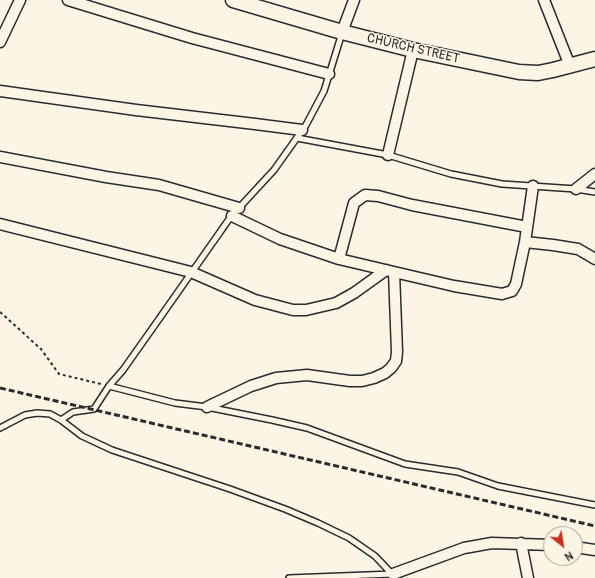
<!DOCTYPE html>
<style>
body{margin:0}
#map{position:relative;width:595px;height:578px;overflow:hidden;background:#fcf5e5;font-family:Pangolin,sans-serif}
canvas{display:block}
.north{position:absolute;left:543px;top:526px;width:40px;height:40px;box-sizing:border-box;background:#fcf5e5;border:1px solid #a8a49b;border-radius:50%;rotate:150deg;font-size:11px;font-weight:700;line-height:16px;text-align:center;color:#2b2b2b}
.north::after{content:'';display:block;margin:auto;width:14px;height:18px;background:#c8321e;clip-path:polygon(50% 0,100% 100%,50% 72%,0 100%)}
</style>
<div id="map">
<canvas width="595" height="578"></canvas>
<div class="north">N</div>
</div>
<script>
const ctx = document.querySelector('canvas').getContext('2d');
ctx.lineJoin = 'round';
function poly(rows) {
  const path = new Path2D();
  for (const r of rows) {
    path.moveTo(r[0], r[1]);
    for (let i = 2; i < r.length; i += 2) path.lineTo(r[i], r[i + 1]);
  }
  return path;
}
function stroke(path, color, width, dash) {
  ctx.strokeStyle = color;
  ctx.lineWidth = width;
  ctx.lineCap = dash ? 'butt' : 'round';
  ctx.setLineDash(dash || []);
  ctx.stroke(path);
}
function write(font, color, halo, rows, align = 'center') {
  ctx.font = font + ' Pangolin,sans-serif';
  ctx.lineWidth = 3;
  ctx.setLineDash([]);
  ctx.textBaseline = 'middle';
  ctx.strokeStyle = halo;
  ctx.fillStyle = color;
  for (const [text, x, y, turn = 0] of rows) {
    ctx.save();
    ctx.translate(x, y);
    ctx.rotate((+turn || 0) * Math.PI / 180);
    ctx.textAlign = isNaN(turn) ? turn : align;
    if (halo) ctx.strokeText(text, 0, 0);
    ctx.fillText(text, 0, 0);
    ctx.restore();
  }
}
const lane = poly([
 [297,138,388,155,451,174,502,184,576,189,595,192],
 [238,209,274,170,306,125,324,91,342,33],
 [109,386,175,403,207,407,272,420,307,428,405,464,458,472,498,486,595,505],
 [61,420,73,412,94,409,109,386,123,370,152,329,232,215],
 [0,428,25,415,37,413,50,414,61,420,82,436,112,450,230,489,285,509,318,523,349,538,375,556,393,575],
 [289,578,393,574]
]);
const street = poly([
 [68,0,192,38,329,74],
 [544,0,570,66],
 [342,32,354,0],
 [0,42,20,0],
 [0,91,136,110,255,124,302,130],
 [388,155,413,50],
 [0,157,106,177,159,185,239,208],
 [576,189,595,174],
 [0,224,191,272,255,300,293,310,306,310,336,303,354,293,386,270],
 [525,242,553,245,578,249,595,259],
 [339,259,354,203,365,195,378,196,412,205,527,227],
 [394,272,454,286,502,294,512,291,516,284,525,242,533,186],
 [207,407,251,386,276,378,307,375,350,381,362,381,374,378,385,373,391,368,396,361,397,352,394,272,339,259,280,239,232,216],
 [521,543,528,578],
 [575,547,595,550],
 [393,574,464,548,492,543,551,545]
]);
const secondary = poly([
 [233,0,342,32,413,50,519,72,538,73,553,70,595,59]
]);
stroke(lane, '#2b2b2b', 8);
stroke(street, '#2b2b2b', 13);
stroke(secondary, '#2b2b2b', 17);
stroke(poly([
 [0,312,41,349,59,374,101,384]
]), '#2b2b2b', 2, [3, 3]);
stroke(lane, '#fcf5e5', 5);
stroke(street, '#fcf5e5', 10);
stroke(secondary, '#fcf5e5', 14);
stroke(poly([
 [0,388,595,526]
]), '#2b2b2b', 3, [6, 3]);
write('13px', '#2b2b2b', '#fcf5e5', [
 ["CHURCH STREET",413,49,13]
]);
</script>
